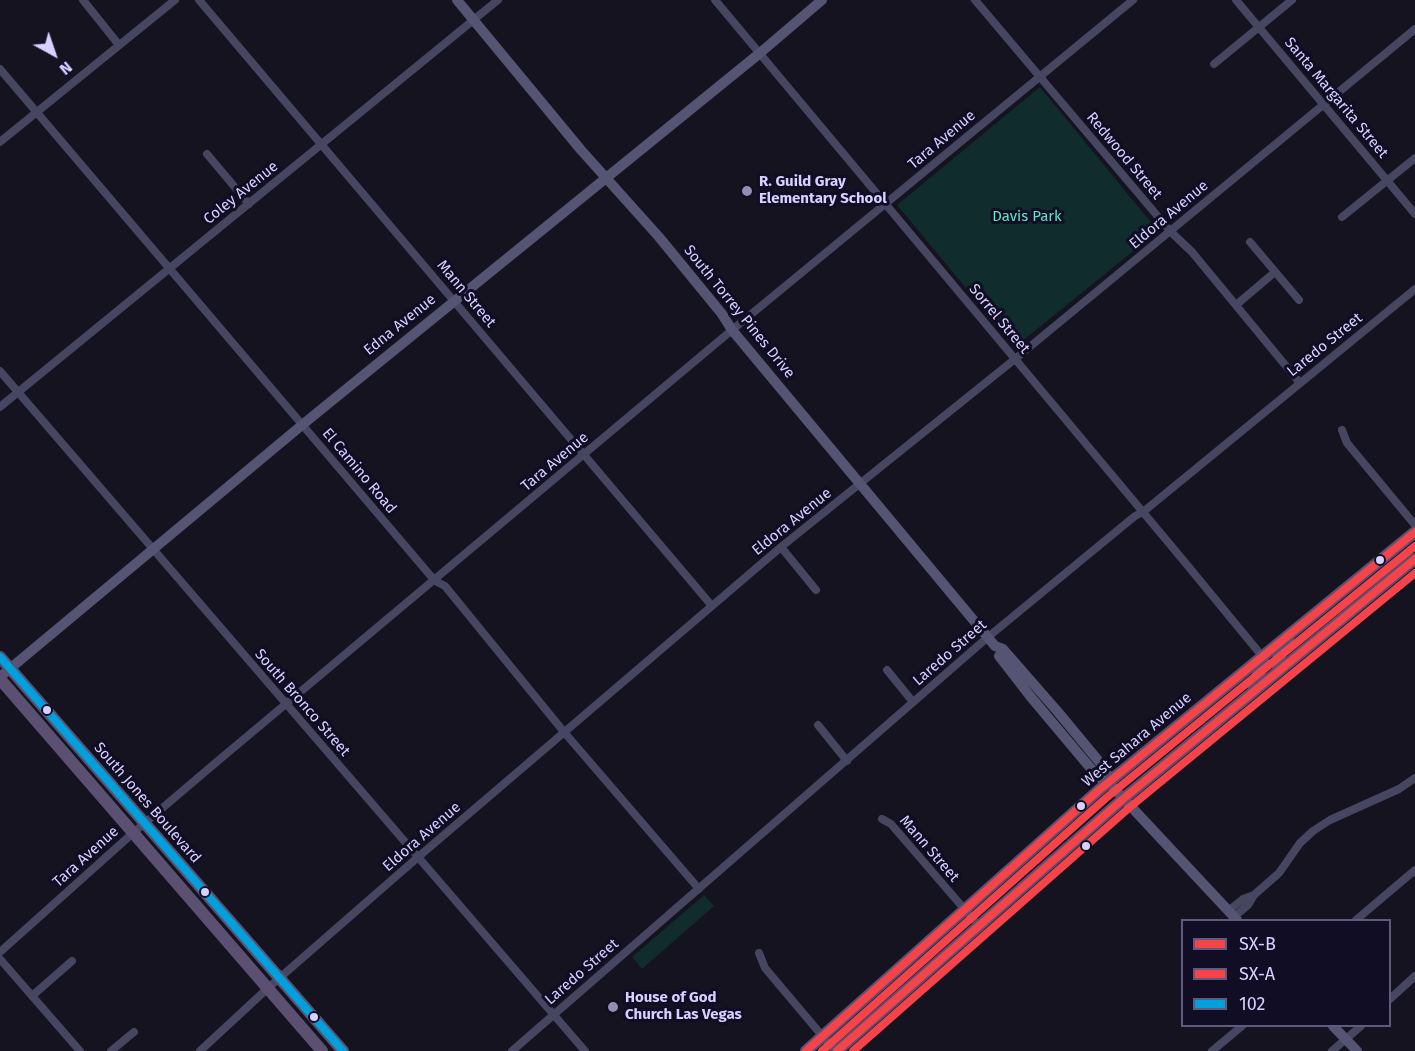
<!DOCTYPE html>
<style>
body{margin:0}
#map{position:relative;width:1415px;height:1051px;overflow:hidden;background:#14131f;font-family:"Fira Sans",sans-serif}
canvas{display:block}
.legend{position:absolute;left:1181px;top:919px;width:210px;height:108px;box-sizing:border-box;background:#110d25;border:2px solid #605b7c;margin:0;padding:8px 10px;list-style:none;font-size:18px;color:#d6d1ff}
.legend li{display:flex;align-items:center;gap:12px;height:30px}
.legend b{width:30px;border:2px solid #605b7c}
.north{position:absolute;left:24px;top:24px;width:60px;height:60px;-webkit-text-stroke:4px #110d25;paint-order:stroke;rotate:140deg;font-size:16px;font-weight:700;line-height:24px;text-align:center;color:#d6d1ff}
.north::after{content:'';display:block;margin:auto;width:21px;height:27px;background:#d6d1ff;clip-path:polygon(50% 0,100% 100%,50% 72%,0 100%)}
</style>
<div id="map">
<canvas width="1415" height="1051"></canvas>
<ul class="legend">
<li><b style="height:8px;background:#f4444a"></b>SX-B</li>
<li><b style="height:8px;background:#f4444a"></b>SX-A</li>
<li><b style="height:8px;background:#00a0dc"></b>102</li>
</ul>
<div class="north">N</div>
</div>
<script>
const ctx = document.querySelector('canvas').getContext('2d');
ctx.lineJoin = 'round';
function fill(path, color) {
  ctx.fillStyle = color;
  ctx.fill(path, 'evenodd');
}
function poly(rows) {
  const path = new Path2D();
  for (const r of rows) {
    path.moveTo(r[0], r[1]);
    for (let i = 2; i < r.length; i += 2) path.lineTo(r[i], r[i + 1]);
  }
  return path;
}
function stroke(path, color, width, dash) {
  ctx.strokeStyle = color;
  ctx.lineWidth = width;
  ctx.lineCap = dash ? 'butt' : 'round';
  ctx.setLineDash(dash || []);
  ctx.stroke(path);
}
function write(font, color, halo, rows, align = 'center') {
  ctx.font = font + ' "Fira Sans",sans-serif';
  ctx.lineWidth = 6;
  ctx.setLineDash([]);
  ctx.textBaseline = 'middle';
  ctx.strokeStyle = halo;
  ctx.fillStyle = color;
  for (const [text, x, y, turn = 0] of rows) {
    ctx.save();
    ctx.translate(x, y);
    ctx.rotate((+turn || 0) * Math.PI / 180);
    ctx.textAlign = isNaN(turn) ? turn : align;
    if (halo) ctx.strokeText(text, 0, 0);
    ctx.fillText(text, 0, 0);
    ctx.restore();
  }
}
fill(poly([
 [1040,87,1158,231,1015,347,897,205],
 [704,895,714,906,642,969,632,957]
]), '#102c2c');
stroke(poly([
 [83,0,119,45],
 [199,0,712,606],
 [715,0,1183,560,1262,656],
 [975,0,1171,232,1192,252,1300,383],
 [1236,0,1415,214],
 [1214,64,1292,0],
 [0,69,435,581,445,586,564,732,699,889],
 [0,142,175,0],
 [207,154,249,204],
 [1342,217,1415,158],
 [1250,242,1299,300],
 [1236,305,1275,272],
 [0,371,585,1051],
 [0,407,498,0],
 [1342,430,1347,443,1415,525],
 [781,547,816,590],
 [887,670,913,702],
 [818,725,847,761],
 [882,819,891,824,978,925],
 [1228,911,1243,899,1254,895],
 [1234,917,1248,905,1254,895,1279,873,1300,843,1313,831,1330,820,1399,789,1415,778],
 [1356,920,1415,870],
 [0,952,133,833,213,765,732,330,1133,0],
 [759,953,765,968,835,1051],
 [0,959,80,1051],
 [32,996,72,961],
 [1390,999,1415,976],
 [111,1051,134,1032],
 [200,1051,268,988,417,858,781,547,1015,359,1415,29],
 [512,1051,988,637,1135,516,1143,512,1415,289],
 [1212,1051,1242,1026],
 [1332,1051,1361,1026]
]), '#474661', 8);
stroke(poly([
 [457,0,581,150,659,237,722,314,732,330,995,646,1003,649,1058,712,1106,770,1108,782],
 [999,656,1030,696,1098,777,1108,782,1237,920],
 [0,677,302,425,760,53,822,0],
 [1333,1026,1357,1051]
]), '#555473', 10);
stroke(poly([
 [0,657,343,1051],
 [1279,671,1277,661,1290,634],
 [0,679,322,1051],
 [1253,692,1257,677,1264,664,1262,656],
 [806,1051,1099,790,1415,532],
 [837,1051,1123,799,1415,559]
]), '#5b5072', 12);
stroke(poly([
 [806,1051,1099,790,1415,532],
 [837,1051,1123,799,1415,559]
]), '#f4444a', 8);
stroke(poly([
 [822,1051,1106,798,1415,546],
 [853,1051,1130,807,1415,573]
]), '#f4444a', 8);
stroke(poly([
 [0,657,343,1051]
]), '#00a0dc', 8);
for (const [x, y, r, color] of [
 [747,191,6,"#928eb1"],
 [1380,560,5,"#d6d1ff"],
 [47,710,5,"#d6d1ff"],
 [1081,806,5,"#d6d1ff"],
 [1086,846,5,"#d6d1ff"],
 [205,892,5,"#d6d1ff"],
 [613,1007,6,"#928eb1"],
 [314,1017,5,"#d6d1ff"]
]) {
  const dot = new Path2D();
  dot.arc(x, y, r, 0, 2 * Math.PI);
  ctx.fillStyle = color;
  ctx.fill(dot);
  stroke(dot, '#110d25', 2);
}
write('15px', '#d6d1ff', '#110d25', [
 ["Santa Margarita Street",1336,98,50],
 ["Tara Avenue",942,140,-40],
 ["Redwood Street",1124,156,50],
 ["Coley Avenue",241,193,-39],
 ["Eldora Avenue",1169,215,-40],
 ["Mann Street",466,294,50],
 ["South Torrey Pines Drive",739,312,51],
 ["Sorrel Street",999,319,50],
 ["Edna Avenue",400,325,-39],
 ["Laredo Street",1325,345,-39],
 ["Tara Avenue",555,462,-40],
 ["El Camino Road",359,471,50],
 ["Eldora Avenue",792,522,-39],
 ["Laredo Street",950,653,-41],
 ["South Bronco Street",302,703,49],
 ["West Sahara Avenue",1137,740,-40],
 ["South Jones Boulevard",147,803,49],
 ["Eldora Avenue",422,837,-41],
 ["Mann Street",929,849,49],
 ["Tara Avenue",86,857,-42],
 ["Laredo Street",582,972,-41]
]);
write('bold 15px', '#d6d1ff', '#110d25', [
 ["R. Guild Gray",759,182],
 ["Elementary School",759,199],
 ["House of God",625,998],
 ["Church Las Vegas",625,1015]
], 'left');
write('15px', '#54e8c2', '#110d25', [
 ["Davis Park",1027,217]
]);
</script>
